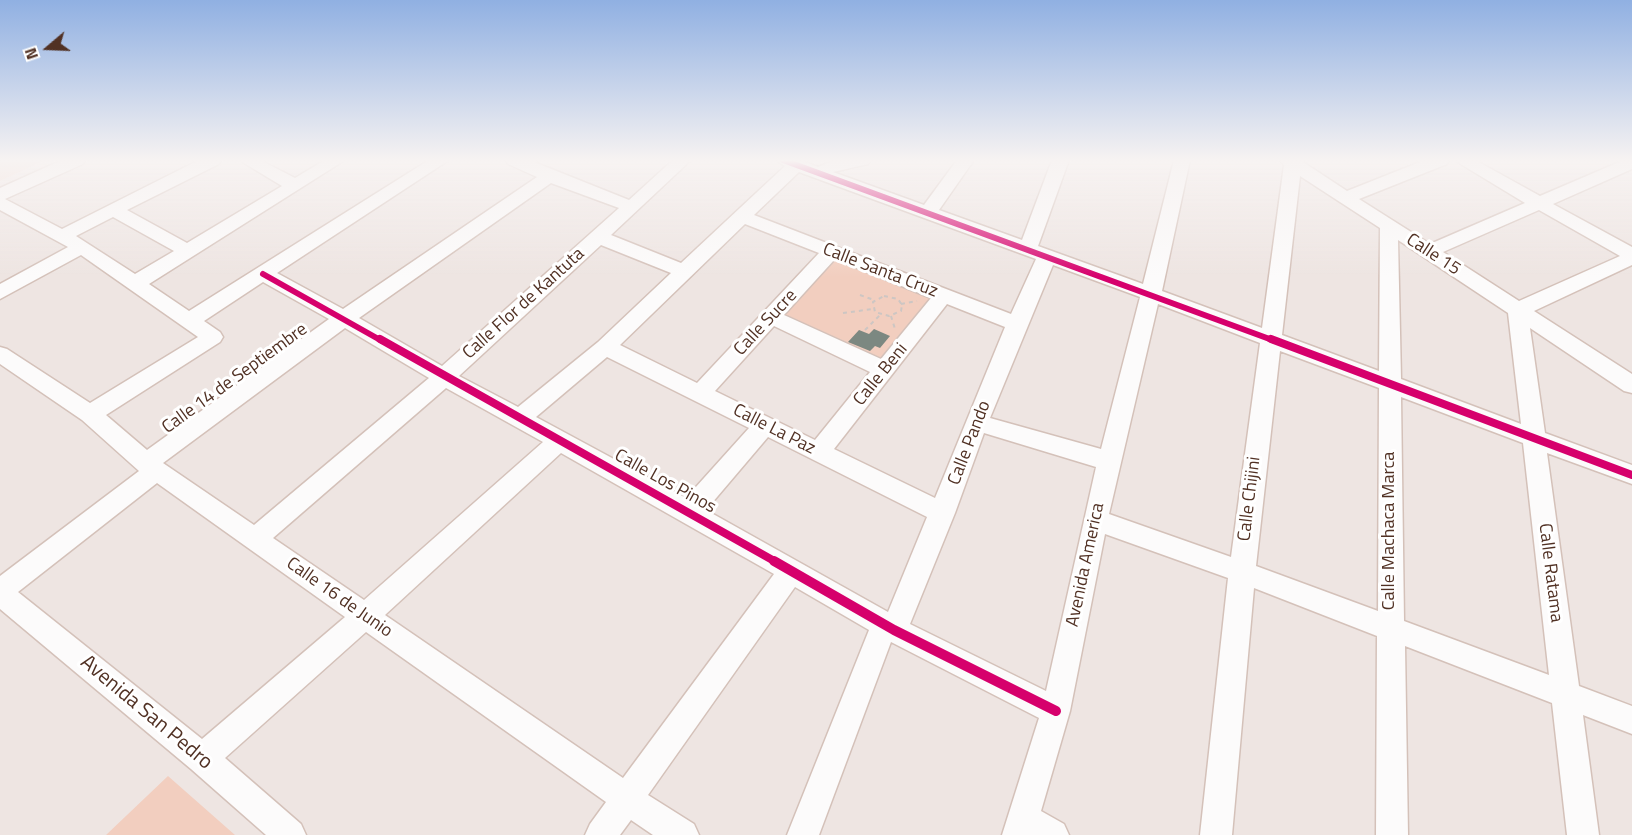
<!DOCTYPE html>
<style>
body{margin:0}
#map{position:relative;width:1632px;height:835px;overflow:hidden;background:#eee5e2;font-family:"Titillium Web",sans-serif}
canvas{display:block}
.north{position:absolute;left:18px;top:18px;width:60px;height:60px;-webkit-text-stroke:4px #fff;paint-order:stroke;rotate:251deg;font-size:16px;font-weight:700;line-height:24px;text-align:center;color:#513124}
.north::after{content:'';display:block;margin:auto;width:21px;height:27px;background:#513124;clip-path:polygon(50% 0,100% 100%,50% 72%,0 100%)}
</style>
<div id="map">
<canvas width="1632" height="835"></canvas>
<div class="north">N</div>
</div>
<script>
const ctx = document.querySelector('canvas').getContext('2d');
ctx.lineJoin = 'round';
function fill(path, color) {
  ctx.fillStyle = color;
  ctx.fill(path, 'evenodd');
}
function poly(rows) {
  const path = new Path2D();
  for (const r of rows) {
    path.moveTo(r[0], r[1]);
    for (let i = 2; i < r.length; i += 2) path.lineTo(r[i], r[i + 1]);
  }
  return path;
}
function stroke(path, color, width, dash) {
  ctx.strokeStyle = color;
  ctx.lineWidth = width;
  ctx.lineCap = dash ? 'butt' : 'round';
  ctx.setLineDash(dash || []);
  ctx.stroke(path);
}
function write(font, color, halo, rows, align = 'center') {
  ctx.font = font + ' "Titillium Web",sans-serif';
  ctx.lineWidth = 6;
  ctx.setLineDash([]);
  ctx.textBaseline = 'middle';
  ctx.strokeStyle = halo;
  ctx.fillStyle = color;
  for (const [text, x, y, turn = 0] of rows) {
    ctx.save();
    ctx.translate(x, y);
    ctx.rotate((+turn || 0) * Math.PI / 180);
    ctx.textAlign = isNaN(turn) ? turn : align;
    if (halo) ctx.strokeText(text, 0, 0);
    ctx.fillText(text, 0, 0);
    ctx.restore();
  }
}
fill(poly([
 [0,160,46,160,0,181]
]), '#f4dbd2');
fill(poly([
 [835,258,934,298,881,361,781,316],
 [168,776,235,835,106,835]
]), '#f2cebf');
fill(poly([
 [874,329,890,336,880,348,875,346,870,351,848,342,859,330,869,334]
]), '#7c8881');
const minor = poly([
 [62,160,85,160,83,164,5,199,62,229,199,160,221,160,219,164,127,210,187,243,282,186,239,160,260,160,295,178,325,160,345,160,149,284,189,311,429,160,449,160,277,273,343,309,537,177,508,164,506,160,529,160,629,200,673,160,691,160,611,235,681,263,785,166,775,160,800,160,818,167,835,160,870,160,868,164,833,172,924,205,957,160,974,160,939,210,1022,240,1052,160,1069,160,1038,246,1143,284,1174,160,1190,160,1162,291,1262,328,1284,165,1280,160,1300,160,1347,191,1425,160,1449,160,1447,164,1359,199,1430,244,1525,203,1454,160,1475,160,1540,196,1624,160,1632,160,1632,169,1553,204,1632,247,1632,265,1534,311,1632,374,1632,393,1624,391,1530,328,1545,433,1632,465,1632,484,1547,453,1579,686,1632,706,1632,734,1583,715,1599,835,1567,835,1552,703,1405,646,1408,835,1376,835,1377,636,1254,588,1232,835,1200,835,1228,578,1105,534,1070,711,1041,811,1064,824,1069,835,1002,835,1039,718,891,642,819,835,787,835,869,630,795,587,648,795,694,824,699,835,653,835,631,820,620,835,585,835,590,824,606,802,366,632,225,758,301,824,306,835,266,835,191,769,0,609,0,576,139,471,82,420,0,364,0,347,7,349,90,403,198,337,81,255,0,299,0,284,68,247,0,210,0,188,62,160],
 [799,172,1036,259,1011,314,754,215,799,172],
 [1300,176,1380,228,1379,371,1282,335,1300,176],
 [551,183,619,208,442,366,359,318,551,183],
 [1539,210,1620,256,1519,301,1443,252,1539,210],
 [113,217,174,251,135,274,76,236,113,217],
 [745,224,819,253,697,383,620,345,745,224],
 [1398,240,1508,313,1521,424,1401,379,1398,240],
 [601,245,671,273,598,342,518,407,459,376,601,245],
 [835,259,931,298,881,359,784,315,835,259],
 [1053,265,1140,297,1101,449,990,418,1053,265],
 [263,282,329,319,147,450,106,415,220,342,223,337,220,332,204,321,263,282],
 [947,304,1005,327,935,498,834,449,947,304],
 [1158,304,1260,343,1231,557,1109,514,1158,304],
 [774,326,870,372,815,440,715,391,774,326],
 [345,328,429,378,254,525,163,463,345,328],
 [1280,351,1379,388,1378,611,1256,566,1280,351],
 [607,357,749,428,686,498,536,417,607,357],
 [446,388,543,442,364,600,273,538,446,388],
 [1401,397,1523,443,1549,675,1404,621,1401,397],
 [984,433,1096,467,1046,691,910,624,955,513,984,433],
 [768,437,927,517,888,612,706,510,768,437],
 [561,453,774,574,623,778,385,615,561,453],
 [157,483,345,617,202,739,18,592,157,483]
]);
stroke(minor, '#d4c1b9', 3);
stroke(poly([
 [860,295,874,300],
 [884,296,898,299,902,305,901,311,889,316,875,312,873,302,884,296],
 [901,304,917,301],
 [843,313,873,309],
 [891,316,895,329],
 [865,330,880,315]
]), '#cdc6c3', 2, [4, 4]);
fill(minor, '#fcfbfb');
stroke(poly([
 [783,160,1275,341],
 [263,274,382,341]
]), '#d6006c', 6);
stroke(poly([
 [380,339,776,562],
 [1271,339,1632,475]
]), '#d6006c', 8);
stroke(poly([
 [774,561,894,630,1056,711]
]), '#d6006c', 10);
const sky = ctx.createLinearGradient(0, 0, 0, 277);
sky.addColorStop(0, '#90b0e2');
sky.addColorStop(0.58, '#f7f3f2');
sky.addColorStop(1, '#f7f3f200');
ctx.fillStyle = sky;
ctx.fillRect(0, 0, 1632, 277);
write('18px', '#513124', '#fff', [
 ["Calle 15",1433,255,33],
 ["Calle Santa Cruz",880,271,21],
 ["Calle Flor de Kantuta",524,304,-42],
 ["Calle Sucre",766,323,-47],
 ["Calle Beni",881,375,-51],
 ["Calle 14 de Septiembre",235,379,-36],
 ["Calle La Paz",774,430,27],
 ["Calle Pando",970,443,-69],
 ["Calle Los Pinos",665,482,29],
 ["Calle Chijini",1250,499,-83],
 ["Calle Machaca Marca",1390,531,-90],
 ["Avenida America",1086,565,-78],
 ["Calle Ratama",1550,573,83],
 ["Calle 16 de Junio",339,598,35]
]);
write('21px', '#513124', '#fff', [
 ["Avenida San Pedro",146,713,40]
]);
</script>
